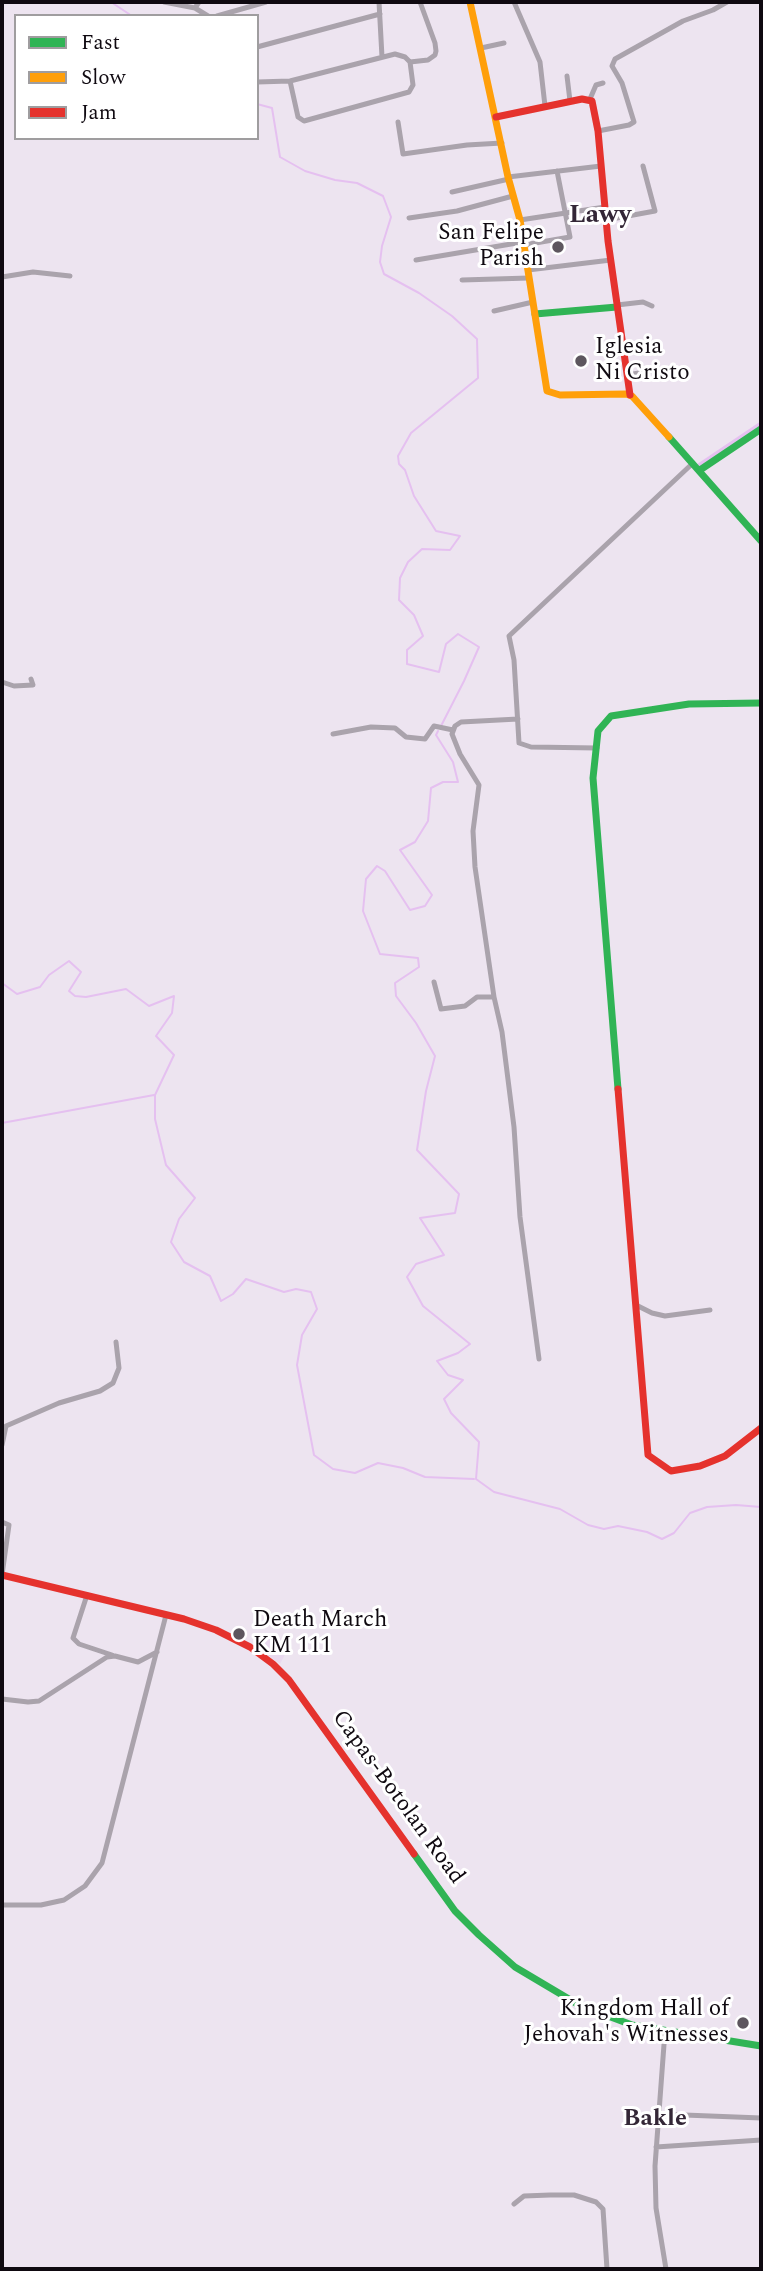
<!DOCTYPE html>
<style>
body{margin:0}
#map{position:relative;width:763px;height:2271px;overflow:hidden;background:#ede4f0;font-family:Spectral,serif}
canvas{display:block}
.frame{position:absolute;inset:0;border:4px solid #0f0910;pointer-events:none}
.legend{position:absolute;left:14px;top:14px;width:245px;height:126px;box-sizing:border-box;background:#fff;border:2px solid #9f9d9f;margin:0;padding:9px 12px;list-style:none;font-size:21px;color:#0f0910}
.legend li{display:flex;align-items:center;gap:14px;height:35px}
.legend b{width:35px;border:2px solid #9f9d9f}
</style>
<div id="map">
<canvas width="763" height="2271"></canvas>
<div class="frame"></div>
<ul class="legend">
<li><b style="height:9px;background:#30b455"></b>Fast</li>
<li><b style="height:9px;background:#ff9f0a"></b>Slow</li>
<li><b style="height:9px;background:#e5322d"></b>Jam</li>
</ul>
</div>
<script>
const ctx = document.querySelector('canvas').getContext('2d');
ctx.lineJoin = 'round';
function fill(path, color) {
  ctx.fillStyle = color;
  ctx.fill(path, 'evenodd');
}
function poly(rows) {
  const path = new Path2D();
  for (const r of rows) {
    path.moveTo(r[0], r[1]);
    for (let i = 2; i < r.length; i += 2) path.lineTo(r[i], r[i + 1]);
  }
  return path;
}
function stroke(path, color, width, dash) {
  ctx.strokeStyle = color;
  ctx.lineWidth = width;
  ctx.lineCap = dash ? 'butt' : 'round';
  ctx.setLineDash(dash || []);
  ctx.stroke(path);
}
function write(font, color, halo, rows, align = 'center') {
  ctx.font = font + ' Spectral,serif';
  ctx.lineWidth = 6;
  ctx.setLineDash([]);
  ctx.textBaseline = 'middle';
  ctx.strokeStyle = halo;
  ctx.fillStyle = color;
  for (const [text, x, y, turn = 0] of rows) {
    ctx.save();
    ctx.translate(x, y);
    ctx.rotate((+turn || 0) * Math.PI / 180);
    ctx.textAlign = isNaN(turn) ? turn : align;
    if (halo) ctx.strokeText(text, 0, 0);
    ctx.fillText(text, 0, 0);
    ctx.restore();
  }
}
fill(poly([
 [263,1633,272,1640,277,1636,290,1645,280,1664,257,1647]
]), '#e9d9ee');
stroke(poly([
 [111,2,132,16],
 [257,104,272,108,280,157,305,171,335,180,357,183,383,196,391,217,382,246,380,262,384,274,419,293,452,316,477,339,478,378,411,433,398,456,399,464,405,470,414,496,436,531,460,536,450,550,422,549,408,562,400,578,399,600,414,615,423,636,407,650,407,664,439,672,446,644,458,634,479,647,464,681,441,726],
 [438,731,436,735,453,762,458,782,443,782,431,788,428,821,415,842,400,850,432,895,425,906,410,910,385,871,377,866,366,879,363,911,380,954,418,958,419,967,395,983,396,996,416,1023,435,1056,426,1091,417,1150,459,1194,455,1213,420,1218,444,1255,416,1264,407,1277,423,1306,470,1344,458,1353,437,1361,448,1375,463,1380,444,1399,451,1413,479,1442,476,1479,494,1492,560,1509,588,1525,604,1529,618,1526,647,1532,662,1539,674,1533,690,1513,707,1507,736,1505,761,1507],
 [2,983,17,994,40,987,49,975,69,961,81,972,69,991,75,996,86,997,126,989,149,1006,174,996,172,1013,156,1036,174,1055,155,1095,155,1119,166,1165,195,1198,179,1219,171,1242,184,1262,210,1276,221,1301,233,1294,246,1279,284,1292,296,1289,311,1292,317,1309,302,1335,297,1365,314,1455,333,1469,355,1473,378,1463,403,1468,425,1477,474,1479],
 [2,1123,154,1095]
]), '#e5c0f0', 2);
stroke(poly([
 [700,465,761,424]
]), '#e5c0f0', 5);
stroke(poly([
 [164,2,195,8],
 [199,2,195,8,208,16],
 [379,2,382,57],
 [514,2,540,62,545,106],
 [217,16,266,2],
 [257,47,380,14],
 [481,48,504,43],
 [410,62,428,60,435,55,436,51,435,43,420,2],
 [567,76,570,101],
 [257,82,290,81,395,54,405,57,410,62,413,85,409,92,304,121,298,117,290,81],
 [590,99,596,85,603,83],
 [398,122,403,154,467,145,502,143],
 [598,131,629,125,634,122,622,83,612,66,615,59,683,21,713,10,727,2],
 [508,177,601,166],
 [452,192,509,179],
 [409,218,457,211,513,196],
 [520,220,605,207],
 [606,220,655,211,643,166],
 [524,245,570,237,557,171],
 [416,260,523,242],
 [528,270,611,260],
 [2,277,33,272,70,276],
 [462,280,529,278],
 [617,305,643,302,652,306],
 [494,311,533,302],
 [627,375,663,369],
 [2,682,14,686,33,685,31,679],
 [518,719,461,722,455,726,452,734,460,754,479,785,473,831,475,867,494,997,502,1032,514,1127,520,1217,539,1359],
 [333,734,371,727,395,728,406,737,425,739,434,726,453,730],
 [597,748,531,747,519,743,514,660,509,636,693,463],
 [434,982,441,1009,465,1006,477,997,494,997],
 [636,1305,652,1313,665,1316,710,1310],
 [2,1445,6,1426,59,1403,100,1391,113,1383,119,1368,116,1342],
 [2,1522,9,1525,2,1575],
 [87,1595,73,1638,79,1644,112,1655],
 [2,1699,28,1702,39,1701,107,1657,115,1656,138,1662,157,1652],
 [2,1905,41,1905,64,1900,85,1886,102,1863,166,1615],
 [665,2031,655,2166,656,2208,666,2269],
 [659,2114,761,2118],
 [656,2147,761,2140],
 [514,2204,524,2196,550,2195,574,2195,596,2202,603,2209,607,2269]
]), '#aaa3ac', 5);
stroke(poly([
 [535,314,617,307],
 [669,437,761,541],
 [700,470,761,429],
 [618,1089,593,778,598,731,611,716,689,704,761,703],
 [414,1854,455,1911,479,1935,515,1967,579,2005,632,2025,761,2046]
]), '#30b455', 7);
stroke(poly([
 [470,2,508,177,520,220,547,391,560,395,626,394,632,396,669,437]
]), '#ff9f0a', 7);
stroke(poly([
 [496,117,582,99,592,101,598,131,608,241,630,395],
 [618,1089,648,1455,671,1471,700,1466,725,1456,761,1428],
 [2,1575,184,1619,216,1630,250,1647,273,1664,289,1680,414,1854]
]), '#e5322d', 7);
for (const [x, y, r, color] of [
 [558,247,7,"#5d565e"],
 [581,361,7,"#5d565e"],
 [239,1634,7,"#5d565e"],
 [743,2023,7,"#5d565e"]
]) {
  const dot = new Path2D();
  dot.arc(x, y, r, 0, 2 * Math.PI);
  ctx.fillStyle = color;
  ctx.fill(dot);
  stroke(dot, '#fff', 2.5);
}
write('23px', '#0f0910', '#fff', [
 ["San Felipe",544,234],
 ["Parish",544,260],
 ["Iglesia",595,348,"left"],
 ["Ni Cristo",595,374,"left"],
 ["Death March",253,1621,"left"],
 ["KM 111",253,1647,"left"],
 ["Kingdom Hall of",729,2010],
 ["Jehovah's Witnesses",729,2036]
], 'right');
write('23px', '#0f0910', '#fff', [
 ["Capas-Botolan Road",397,1798,54]
]);
write('bold 24px', '#332636', '#fff', [
 ["Bakle",655,2120]
]);
write('bold 26px', '#332636', '#fff', [
 ["Lawy",600,217]
]);
</script>
